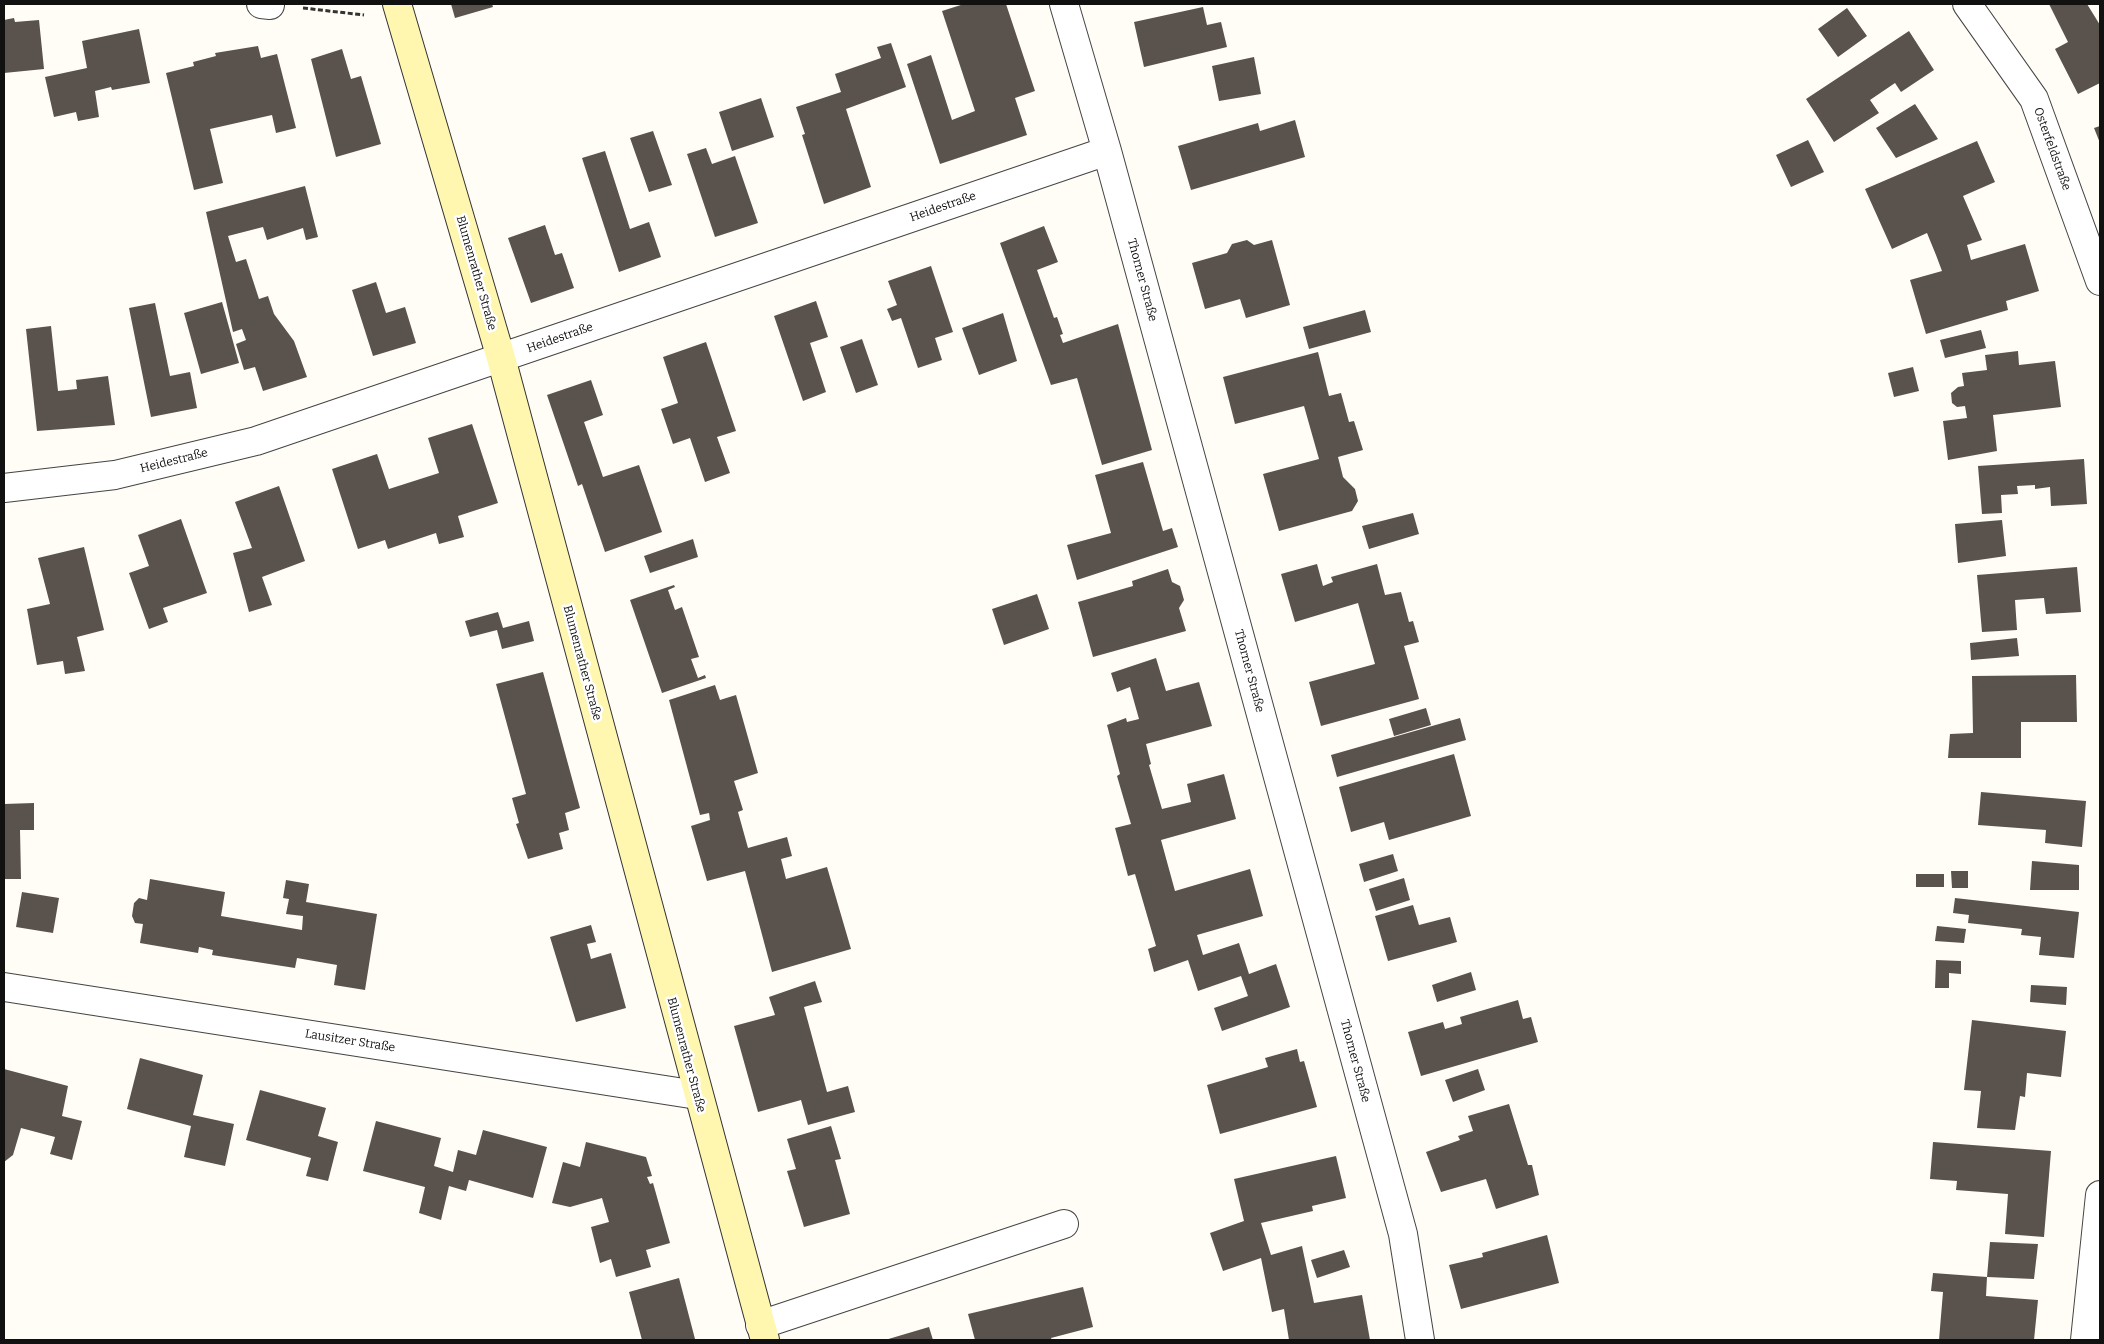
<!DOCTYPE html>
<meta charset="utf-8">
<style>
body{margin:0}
#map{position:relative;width:2104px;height:1344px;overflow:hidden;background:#fffdf5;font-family:Bitter,serif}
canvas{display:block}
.frame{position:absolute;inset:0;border:5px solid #111;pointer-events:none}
</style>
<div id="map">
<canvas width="2104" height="1344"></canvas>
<div class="frame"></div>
</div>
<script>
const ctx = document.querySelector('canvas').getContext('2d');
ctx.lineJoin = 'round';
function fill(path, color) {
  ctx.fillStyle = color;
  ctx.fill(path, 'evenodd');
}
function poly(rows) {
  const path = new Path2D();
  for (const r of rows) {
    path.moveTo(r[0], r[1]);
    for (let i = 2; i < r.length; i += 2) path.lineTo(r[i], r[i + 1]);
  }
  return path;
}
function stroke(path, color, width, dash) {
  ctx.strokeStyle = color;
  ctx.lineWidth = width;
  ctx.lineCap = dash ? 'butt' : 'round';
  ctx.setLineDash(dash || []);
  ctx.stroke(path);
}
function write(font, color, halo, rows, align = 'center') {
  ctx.font = font + ' Bitter,serif';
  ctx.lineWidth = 5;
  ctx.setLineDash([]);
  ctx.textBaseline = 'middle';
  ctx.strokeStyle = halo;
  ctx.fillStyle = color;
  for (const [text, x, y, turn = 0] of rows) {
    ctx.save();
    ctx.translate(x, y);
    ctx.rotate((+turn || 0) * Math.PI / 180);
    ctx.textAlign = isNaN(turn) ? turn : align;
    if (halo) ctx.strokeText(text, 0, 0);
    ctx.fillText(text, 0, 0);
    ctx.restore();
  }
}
fill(poly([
 [451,4,492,4,493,7,455,18],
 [964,4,1006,4,1035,91,1015,98,1027,135,940,164,907,64,931,55,952,120,975,111,942,11],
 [2049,4,2087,4,2100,25,2100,83,2078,94,2055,49,2068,42],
 [1203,7,1207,25,1221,22,1227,47,1144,67,1134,22],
 [1847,8,1867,36,1838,57,1818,29],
 [14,18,15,22,39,20,44,69,4,73,4,20],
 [139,29,150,83,112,90,111,87,95,91,99,117,78,121,76,112,54,117,45,77,87,68,82,41],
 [1909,31,1934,70,1901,92,1895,83,1870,100,1879,113,1834,142,1806,99],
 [891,43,906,87,846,109,871,187,824,204,802,135,805,134,796,107,841,92,835,74,881,58,877,47],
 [258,46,261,58,277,54,296,128,276,133,272,115,210,129,223,183,194,190,166,73,194,66,193,62,216,56,215,53],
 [342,49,351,79,361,76,381,144,336,157,311,59],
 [1254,57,1261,94,1219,101,1212,66],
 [761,98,774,137,732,151,719,112],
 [1915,104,1938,139,1896,158,1876,128],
 [1295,120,1305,157,1191,190,1178,146,1258,123,1260,131],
 [2100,126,2100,143,2094,128],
 [653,131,672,185,649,192,630,138],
 [1808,140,1824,172,1791,187,1776,155],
 [1977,141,1995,182,1963,196,1982,240,1967,245,1971,260,2025,244,2039,291,2006,301,2008,310,1926,334,1910,280,1942,271,1936,255,1927,233,1892,249,1865,189],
 [706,148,712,164,735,156,758,223,715,237,687,154],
 [605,151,630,229,649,222,661,257,619,272,582,158],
 [305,186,318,237,306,240,303,228,267,240,263,227,228,236,236,262,246,259,259,299,268,296,274,314,294,341,307,377,263,391,255,367,244,370,236,344,246,340,242,329,233,332,206,212],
 [545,225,555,255,562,253,574,288,531,303,508,238],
 [1044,226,1058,262,1037,270,1054,318,1057,317,1063,334,1060,335,1063,343,1118,324,1152,450,1102,465,1077,378,1051,385,1000,243],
 [1247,240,1254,245,1272,240,1290,305,1246,318,1240,299,1205,309,1192,263,1227,253,1232,244],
 [931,266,953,332,935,338,942,360,918,368,901,318,892,321,887,309,897,305,888,281],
 [376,282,386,313,405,307,416,343,373,356,352,290],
 [816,301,828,337,810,343,826,392,803,401,774,316],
 [222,302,239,363,201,374,184,313],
 [155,303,170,376,190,372,197,408,151,417,129,308],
 [1365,310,1371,332,1309,349,1303,327],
 [1003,313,1017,361,979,375,962,328],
 [51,326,58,391,77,389,76,380,108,376,115,425,37,431,26,329],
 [1981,330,1986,348,1945,358,1940,340],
 [862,339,878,385,856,393,840,347],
 [706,342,736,431,717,437,730,473,705,482,690,438,673,444,661,409,678,403,663,357],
 [2018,351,2019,365,2055,361,2061,407,1993,415,1997,451,1948,460,1943,421,1967,418,1965,406,1957,407,1952,403,1951,393,1958,387,1964,386,1962,373,1987,370,1985,355],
 [1318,352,1329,396,1341,393,1349,422,1354,421,1363,450,1338,457,1343,477,1355,489,1358,501,1352,511,1279,531,1263,474,1319,459,1304,406,1235,424,1223,377],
 [1913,367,1919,391,1894,397,1888,373],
 [591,380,603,415,584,422,603,477,639,465,662,532,605,552,582,484,578,486,547,395],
 [472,424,498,503,458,516,464,537,439,544,436,533,388,549,385,540,358,549,332,469,377,454,389,489,439,473,428,438],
 [2084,459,2087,504,2051,506,2050,487,2035,489,2035,485,2017,486,2018,494,2001,495,2002,513,1982,514,1978,466],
 [1143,462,1163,531,1172,528,1178,547,1077,580,1067,545,1111,533,1095,475],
 [279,486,305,561,262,577,272,605,249,612,233,553,252,548,235,502],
 [1413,513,1419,534,1369,549,1362,526],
 [181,519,207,593,163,608,168,622,149,629,129,573,149,566,138,535],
 [2002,520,2006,556,1958,563,1955,524],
 [693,539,698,557,650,573,644,556],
 [84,547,104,630,77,637,85,671,65,674,63,661,37,665,27,609,50,604,38,558],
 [1317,564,1323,586,1333,582,1331,577,1377,564,1385,595,1401,592,1409,622,1413,621,1419,642,1404,646,1419,699,1321,726,1309,682,1375,664,1358,603,1295,622,1281,574],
 [2077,567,2081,612,2046,614,2044,598,2015,600,2017,630,1982,632,1977,575],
 [1168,569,1172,582,1180,586,1184,600,1179,608,1186,631,1093,657,1078,602,1133,586,1132,581],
 [674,585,675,587,668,590,675,610,682,607,699,657,691,659,698,678,705,675,706,678,662,693,630,600],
 [1037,594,1049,629,1004,645,992,609],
 [498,612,503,628,529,621,534,641,502,649,497,630,470,637,465,621],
 [2017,638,2019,656,1971,660,1970,643],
 [1156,658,1166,691,1199,682,1212,726,1146,744,1151,764,1149,765,1162,809,1191,802,1187,784,1224,774,1236,819,1161,840,1175,891,1250,869,1263,916,1197,935,1203,955,1239,943,1249,974,1276,964,1290,1007,1222,1031,1214,1008,1248,996,1241,976,1198,991,1188,960,1154,972,1148,949,1156,946,1135,874,1128,876,1115,828,1131,824,1117,776,1120,774,1107,725,1126,718,1127,722,1139,719,1130,687,1117,692,1111,673],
 [543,672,580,808,565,813,569,830,559,833,563,849,528,859,516,824,519,823,512,798,526,794,496,684],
 [2076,675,2077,722,2021,722,2021,758,1948,758,1950,734,1973,733,1972,676],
 [715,685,720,700,736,695,758,773,734,781,743,810,738,812,748,848,787,837,792,856,781,859,786,879,827,867,851,949,772,972,745,871,707,881,691,826,710,820,709,813,700,815,669,700],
 [1426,708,1431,725,1394,736,1389,719],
 [1460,718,1466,740,1337,777,1331,755],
 [1454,754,1471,816,1389,840,1384,822,1351,832,1339,787],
 [1981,792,2086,801,2082,847,2045,843,2046,830,1978,825],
 [34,803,34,830,20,830,21,879,4,879,4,804],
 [1393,854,1398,871,1364,882,1359,864],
 [2032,861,2079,865,2079,890,2030,890],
 [1951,871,1968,871,1968,888,1952,888],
 [1916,874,1944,874,1944,887,1916,887],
 [1404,878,1410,900,1376,911,1369,889],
 [150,879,225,892,221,916,302,930,303,916,286,914,289,899,283,898,286,880,309,884,306,902,377,914,365,990,334,985,337,965,297,958,295,968,212,955,213,950,199,947,198,953,140,943,143,924,135,923,132,916,134,903,139,898,147,900],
 [22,892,59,898,53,933,16,927],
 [1955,898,2079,912,2074,958,2039,955,2041,937,2021,935,2022,929,1968,923,1969,915,1953,913],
 [1413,905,1419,925,1450,917,1457,942,1388,961,1375,916],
 [591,925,596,942,587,944,591,959,611,953,626,1008,576,1022,550,937],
 [1937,926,1966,929,1964,943,1935,941],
 [1936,960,1961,961,1961,974,1949,973,1949,988,1935,988],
 [1471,972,1476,990,1437,1002,1432,985],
 [815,981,822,1002,804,1007,827,1092,848,1086,855,1112,808,1125,801,1100,758,1112,734,1026,775,1015,769,997],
 [2031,985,2067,987,2066,1005,2030,1002],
 [1518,1000,1523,1019,1531,1017,1538,1042,1421,1076,1408,1032,1443,1022,1445,1029,1462,1024,1460,1017],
 [1972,1020,2066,1031,2061,1077,2027,1073,2025,1097,2020,1096,2015,1130,1977,1128,1981,1091,1964,1090],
 [1297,1049,1300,1062,1304,1061,1317,1107,1220,1134,1207,1085,1268,1067,1265,1058],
 [140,1058,203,1075,193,1115,234,1124,225,1166,184,1157,191,1126,127,1109],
 [4,1069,68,1086,62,1116,82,1121,72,1160,50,1154,55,1137,21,1128,13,1155,4,1162],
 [1478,1069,1485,1090,1453,1102,1445,1080],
 [260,1090,326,1108,318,1136,338,1142,328,1181,306,1176,311,1158,246,1140],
 [1509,1104,1528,1165,1532,1165,1539,1195,1496,1209,1486,1179,1441,1192,1426,1152,1460,1140,1458,1136,1473,1131,1468,1116],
 [376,1121,441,1138,434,1166,453,1172,458,1150,476,1155,483,1130,547,1147,533,1198,469,1180,466,1191,449,1186,441,1220,419,1213,425,1187,363,1171],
 [831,1126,841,1159,835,1160,850,1214,804,1227,787,1171,796,1169,787,1139],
 [586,1142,646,1157,652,1176,647,1177,650,1184,653,1183,670,1243,646,1250,651,1267,616,1277,611,1259,600,1263,591,1227,609,1222,602,1198,570,1207,552,1203,563,1162,580,1167],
 [1933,1142,2051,1151,2044,1237,2005,1234,2008,1194,1956,1190,1957,1181,1930,1179],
 [1336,1156,1346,1198,1312,1206,1313,1211,1261,1223,1271,1255,1302,1246,1314,1303,1362,1295,1370,1340,1289,1340,1284,1309,1272,1312,1261,1258,1223,1271,1210,1233,1244,1221,1234,1179],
 [1547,1235,1559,1283,1461,1309,1449,1265,1483,1257,1482,1253],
 [1990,1242,2038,1244,2034,1279,1987,1277,1986,1296,2038,1300,2034,1340,1939,1340,1943,1292,1931,1291,1933,1273,1987,1277],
 [1344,1250,1350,1267,1317,1278,1311,1260],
 [679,1278,695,1339,642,1340,629,1292],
 [1083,1287,1093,1327,1051,1338,1052,1340,975,1340,968,1314],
 [929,1327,933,1340,885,1340]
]), '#5a524d');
const street = poly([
 [261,4,270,5],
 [1064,4,1107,151,1403,1234,1420,1340],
 [1967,4,2034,99,2100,281],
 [4,488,115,475,256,441,1107,151],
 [4,987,697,1095],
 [760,1325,1064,1224],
 [2085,1340,2100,1195]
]);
const secondary = poly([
 [397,4,501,358,765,1340]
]);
stroke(street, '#444', 30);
stroke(secondary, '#333', 30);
stroke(poly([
 [303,8,364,15]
]), '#333', 3, [5, 2.5]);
stroke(street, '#fff', 28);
stroke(secondary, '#fff6b0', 28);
write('12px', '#111', '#fff', [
 ["Osterfeldstraße",2052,149,70],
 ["Heidestraße",943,207,-19],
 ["Blumenrather Straße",476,273,74],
 ["Thorner Straße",1142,280,75],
 ["Heidestraße",560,338,-19],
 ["Heidestraße",174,461,-14],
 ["Blumenrather Straße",582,663,75],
 ["Thorner Straße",1249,671,75],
 ["Lausitzer Straße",350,1041,9],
 ["Blumenrather Straße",686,1055,75],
 ["Thorner Straße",1355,1061,75]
]);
</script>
